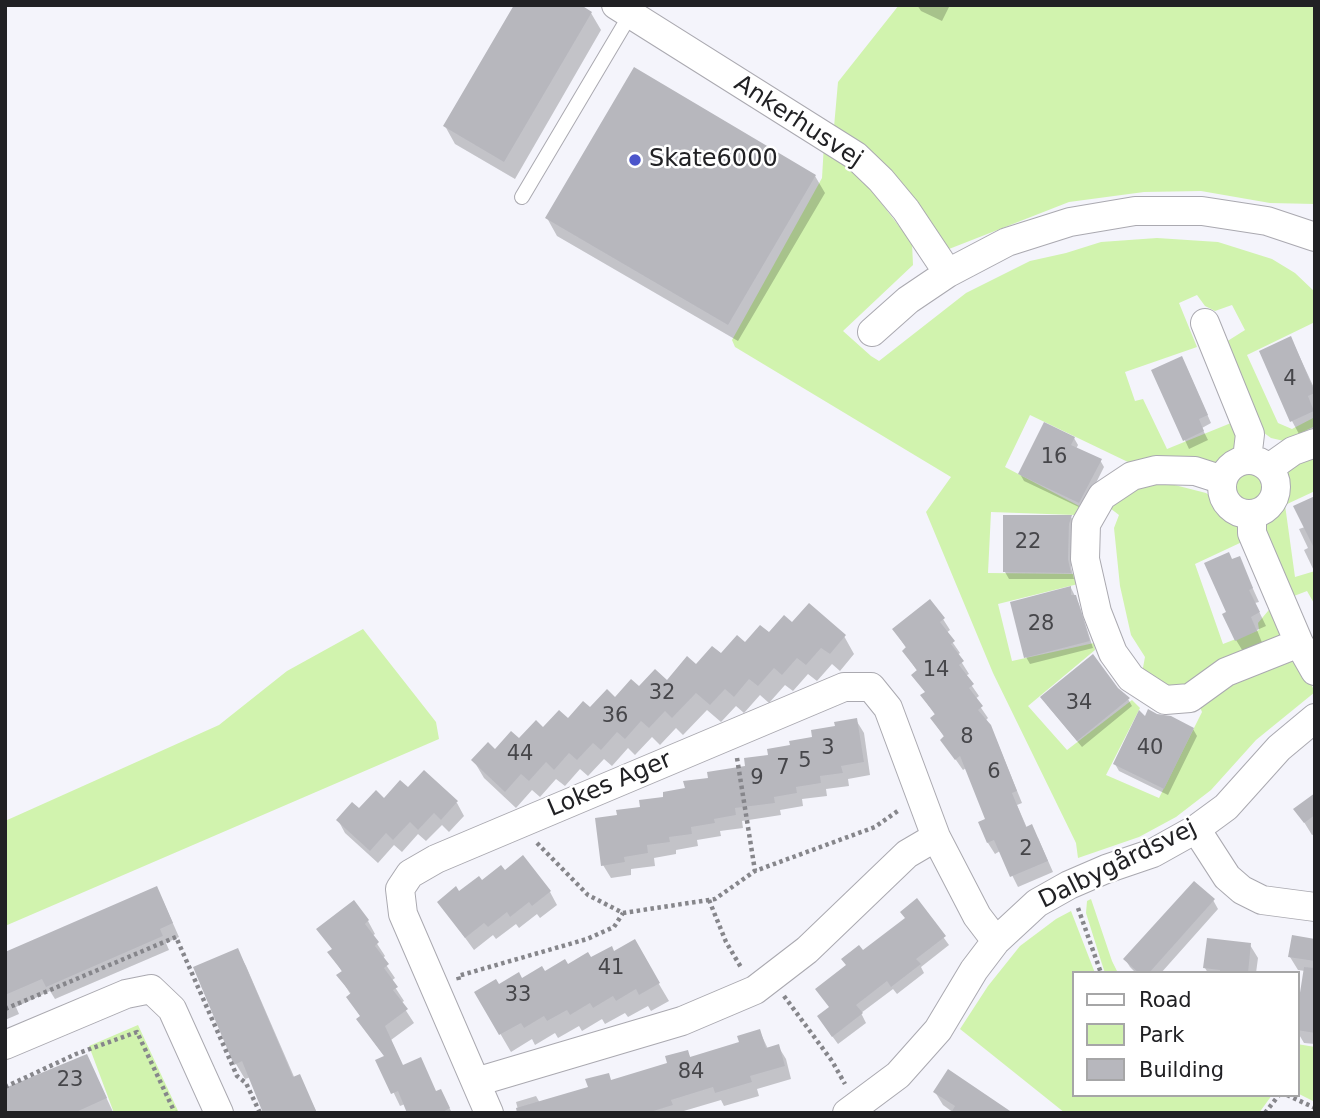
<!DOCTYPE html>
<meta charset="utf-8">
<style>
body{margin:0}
#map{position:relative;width:1320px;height:1118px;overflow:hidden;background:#f4f4fb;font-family:"DejaVu Sans",sans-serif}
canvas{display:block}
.frame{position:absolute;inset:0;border:7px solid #212124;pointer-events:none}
.legend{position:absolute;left:1072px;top:971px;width:228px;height:126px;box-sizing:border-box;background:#fff;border:2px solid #a6a6a7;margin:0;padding:9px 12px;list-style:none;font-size:21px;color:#212124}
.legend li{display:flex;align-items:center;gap:14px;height:35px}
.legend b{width:35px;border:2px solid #a6a6a7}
</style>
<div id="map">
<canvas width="1320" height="1118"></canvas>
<div class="frame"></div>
<ul class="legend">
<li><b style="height:9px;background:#fff"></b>Road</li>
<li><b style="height:19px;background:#d1f3ae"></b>Park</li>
<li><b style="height:19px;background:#b7b7bd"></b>Building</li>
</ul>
</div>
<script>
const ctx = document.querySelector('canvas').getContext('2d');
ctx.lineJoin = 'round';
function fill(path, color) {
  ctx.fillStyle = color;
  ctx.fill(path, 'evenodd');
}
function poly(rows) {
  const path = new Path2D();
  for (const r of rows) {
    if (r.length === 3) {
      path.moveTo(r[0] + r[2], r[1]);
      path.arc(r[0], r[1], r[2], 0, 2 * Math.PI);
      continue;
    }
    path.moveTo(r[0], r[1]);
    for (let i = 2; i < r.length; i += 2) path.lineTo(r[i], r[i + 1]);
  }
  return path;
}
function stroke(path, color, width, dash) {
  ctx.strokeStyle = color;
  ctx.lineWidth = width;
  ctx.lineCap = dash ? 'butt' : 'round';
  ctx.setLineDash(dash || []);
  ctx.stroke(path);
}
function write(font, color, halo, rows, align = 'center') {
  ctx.font = font + ' "DejaVu Sans",sans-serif';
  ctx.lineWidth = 5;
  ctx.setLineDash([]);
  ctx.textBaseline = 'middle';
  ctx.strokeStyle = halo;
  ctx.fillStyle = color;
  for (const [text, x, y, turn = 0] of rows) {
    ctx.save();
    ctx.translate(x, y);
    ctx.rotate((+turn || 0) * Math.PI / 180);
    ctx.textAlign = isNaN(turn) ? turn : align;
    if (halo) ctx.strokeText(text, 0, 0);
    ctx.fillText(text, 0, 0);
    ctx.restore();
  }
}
fill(poly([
 [899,5,1315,5,1315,204,1270,203,1201,191,1144,192,1069,202,949,249,834,127,838,82],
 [824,144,865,182,912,243,913,265,843,331,871,356,879,361,966,293,1030,261,1066,253,1101,242,1157,238,1218,242,1272,259,1295,273,1315,292,1315,322,1247,355,1278,423,1292,429,1315,417,1315,426,1284,441,1271,438,1260,430,1226,342,1245,330,1232,305,1215,311,1205,306,1197,295,1179,303,1197,347,1125,372,1135,401,1143,399,1167,449,1231,423,1237,438,1235,450,1222,463,1207,470,1130,463,1030,415,1005,467,1081,507,1075,515,991,512,988,573,1077,574,1078,584,998,604,1012,661,1094,643,1095,650,1028,706,1067,750,1132,700,1140,708,1106,775,1159,798,1202,712,1197,700,1286,660,1301,665,1315,692,1256,740,1211,790,1176,817,1139,837,1078,858,1076,843,993,673,926,512,951,477,735,347,732,340,822,178],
 [1315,448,1315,491,1285,505,1295,577,1315,571,1315,605,1307,591,1294,596,1265,532,1265,522,1277,510,1283,495,1283,477,1286,470],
 [1247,488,15],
 [1163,482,1206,493,1212,497,1219,512,1236,524,1242,542,1195,564,1223,644,1259,630,1258,623,1273,605,1281,628,1279,635,1270,644,1232,654,1185,685,1170,688,1142,673,1145,657,1131,635,1120,586,1114,528,1119,515,1106,505,1134,485],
 [363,629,436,722,439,739,5,926,5,821,219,725,287,671],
 [1091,899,1112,961,1118,973,1105,973,1102,964,1086,913,1087,901],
 [1071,911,1095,973,1073,973,1073,1095,1272,1095,1259,1113,1065,1113,960,1029,988,986,1020,946,1056,919],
 [138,1025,179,1113,114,1113,89,1046],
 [1297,1044,1315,1047,1315,1102,1297,1093]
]), '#d1f3ae');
fill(poly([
 [917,5,950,5,942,21,921,11],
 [591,13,601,30,515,179,455,144,445,126],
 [815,176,825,193,738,341,557,236,547,218],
 [1291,338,1315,390,1315,427,1299,434,1292,421],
 [1186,366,1211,423,1202,428,1208,440,1189,449,1153,371],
 [1074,438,1078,445,1076,449,1100,460,1104,467,1083,509,1024,481,1020,474],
 [1315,497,1315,573,1304,550,1308,548,1299,529,1305,527],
 [1071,517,1075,524,1072,532,1071,567,1074,579,1009,579,1005,572],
 [1239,558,1259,602,1255,603,1266,626,1257,630,1263,645,1244,653,1236,640,1229,613,1232,561],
 [1071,588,1079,604,1093,648,1030,664,1026,657],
 [943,619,950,630,946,633,960,653,957,655,969,674,965,676,979,696,975,699,988,718,985,721,996,739,1022,803,1017,805,1027,828,1038,838,1053,872,1018,887,1000,851,995,854,988,843,980,823,987,820,966,768,963,770,942,740,945,738,932,719,936,716,922,696,926,693,914,675,918,672,904,652,907,649,894,630],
 [792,624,844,636,854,654,840,671,832,664,817,681,808,674,793,691,785,685,769,703,760,695,744,713,736,706,721,722,707,710,683,735,676,728,660,745,652,737,635,755,628,748,612,766,604,759,588,776,580,769,565,786,556,779,540,797,532,790,516,808,484,778,474,761,639,689,667,682,697,666],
 [1116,689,1128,699,1132,706,1082,747,1047,705],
 [856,720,864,733,870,775,848,779,849,786,826,789,827,796,802,799,803,806,780,810,781,815,742,821,743,828,720,831,721,836,697,840,698,846,676,850,676,854,654,858,655,866,631,869,631,875,611,878,603,865,619,817,710,779,747,768,792,747],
 [1145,720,1193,729,1197,736,1168,795,1119,771,1115,764],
 [1315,796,1315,834,1312,835,1296,809],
 [384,800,457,803,464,816,449,832,442,825,426,841,418,834,402,852,394,845,378,863,345,833,338,820],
 [505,872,550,892,557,905,540,918,537,914,519,928,516,924,496,939,493,935,474,950,439,902],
 [1213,900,1218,909,1161,973,1136,973,1130,967,1125,959],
 [163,901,179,937,166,943,169,950,55,999,50,991,16,1007,19,1014,5,1020,5,953],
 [917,901,949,945,921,967,924,973,897,994,893,989,861,1013,866,1023,838,1044,824,1025,830,1008,863,953,906,919],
 [368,921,375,934,372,936,385,956,382,959,395,978,391,981,404,1001,401,1003,414,1023,391,1040,403,1067,437,1093,441,1091,452,1113,409,1113,405,1104,400,1106,378,1060,385,1057,358,1020,361,1017,348,998,351,995,339,976,343,973,330,953,333,950,319,929],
 [1315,941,1315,1044,1304,1043,1297,1031,1305,971,1298,970,1290,957],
 [634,942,669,1001,651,1011,648,1006,628,1017,625,1013,605,1024,602,1019,582,1031,579,1026,558,1038,555,1033,535,1045,532,1039,511,1052,476,992,614,953],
 [1250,945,1258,958,1256,973,1208,973,1205,968],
 [237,950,246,966,295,1079,299,1077,317,1113,266,1113,251,1077,245,1079,236,1064],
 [760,1032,768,1049,778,1046,786,1059,791,1079,757,1089,759,1096,724,1106,721,1100,677,1113,519,1113,516,1102,536,1096,540,1103,669,1065,687,1052,691,1058,741,1043],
 [87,1056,113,1112,5,1113],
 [935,1092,1010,1113,954,1113,943,1105]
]), '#0003');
fill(poly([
 [514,5,581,5,592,12,504,162,443,126],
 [634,67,816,175,728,325,545,218],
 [1291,336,1315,393,1308,396,1314,411,1290,422,1259,351],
 [1182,356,1208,415,1199,419,1204,431,1183,441,1151,370],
 [1044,422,1075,437,1071,445,1102,459,1079,503,1018,474],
 [1315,496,1315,550,1293,506],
 [1003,515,1072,515,1069,524,1068,559,1071,573,1003,572],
 [1229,552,1232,559,1240,556,1253,588,1249,590,1260,612,1251,617,1257,631,1235,641,1222,614,1226,612,1204,563],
 [1071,586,1071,595,1076,595,1090,641,1024,658,1010,602],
 [930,599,945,618,940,622,955,641,951,644,964,661,959,665,974,684,969,688,983,706,978,710,991,725,1017,791,1012,793,1026,827,1032,824,1048,861,1010,877,994,840,987,843,978,822,985,819,960,756,955,760,940,740,944,736,930,718,935,714,920,695,925,692,911,675,917,670,902,651,906,647,892,629],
 [809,603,846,635,830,654,821,648,806,665,797,658,782,675,774,668,758,686,749,679,734,697,725,689,710,705,696,693,672,718,665,711,649,728,641,721,625,739,617,732,601,750,593,743,577,760,569,753,554,770,546,762,529,781,521,774,505,792,471,760,488,742,495,749,511,731,519,738,536,720,543,727,559,710,568,718,583,701,590,707,607,689,615,697,631,679,639,686,655,669,667,680,687,656,696,664,712,646,721,653,737,635,745,642,760,625,769,632,784,615,792,622],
 [1093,654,1118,688,1130,698,1077,741,1040,697],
 [1148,709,1157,714,1171,716,1194,728,1164,789,1113,764,1139,710,1145,716],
 [857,718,864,762,841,766,843,773,820,776,821,783,796,787,797,793,774,797,775,803,735,808,736,815,714,819,715,823,691,827,692,834,669,837,670,842,647,845,648,853,624,857,625,862,601,866,595,818,617,815,616,810,640,807,639,800,663,797,663,792,685,788,683,781,708,778,707,772,745,766,744,758,768,755,767,749,790,745,789,741,812,737,811,730,835,726,834,722],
 [424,770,458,801,441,820,434,813,418,830,410,822,393,840,386,833,370,851,336,820,352,802,359,808,376,790,384,798,400,780,408,787],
 [1315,793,1315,815,1304,823,1293,809],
 [523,855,551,891,532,906,529,902,510,917,507,912,488,927,484,923,465,938,437,902,456,886,459,891,479,876,482,880,501,865,505,870],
 [1194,881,1215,899,1149,973,1139,973,1123,959],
 [157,886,173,923,160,929,163,936,46,987,42,979,5,995,5,952],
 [917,898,946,936,916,959,921,964,891,987,887,981,856,1005,863,1013,832,1037,817,1016,829,1007,815,989,846,965,841,959,859,945,863,950,905,918,900,912],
 [354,900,369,920,365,924,379,942,375,946,389,964,384,968,398,987,393,990,408,1009,385,1026,403,1065,421,1057,436,1091,441,1089,450,1108,441,1113,407,1113,398,1091,391,1094,375,1060,384,1056,356,1019,360,1016,346,997,351,993,336,975,342,971,327,952,332,949,316,929],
 [1292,935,1315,939,1315,961,1288,957],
 [1207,938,1251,943,1248,973,1220,973,1220,970,1203,968],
 [635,939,660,983,639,995,636,989,616,1001,613,996,593,1008,590,1003,570,1015,567,1010,547,1021,544,1016,524,1028,521,1023,499,1035,474,992,496,979,499,984,519,972,522,978,542,966,545,971,565,959,568,964,588,952,591,957,612,946,614,951],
 [238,948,293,1077,300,1074,317,1113,263,1113,242,1061,234,1065,193,967],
 [1304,967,1315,968,1315,1033,1297,1030,1297,1012],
 [760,1029,766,1048,779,1044,785,1066,750,1076,752,1082,715,1093,713,1087,671,1100,673,1105,647,1113,517,1113,516,1108,588,1087,585,1079,609,1073,611,1080,667,1063,665,1056,688,1050,690,1057,739,1042,737,1036],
 [87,1054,107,1098,74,1113,5,1113,5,1088],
 [948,1069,1013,1113,951,1113,955,1106,933,1092]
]), '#b7b7bd');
const lane = poly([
 [522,197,630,15]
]);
const street = poly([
 [616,5,856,156,881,180,906,210,948,273],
 [1205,323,1250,434,1247,459],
 [872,332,908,300,948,273,1007,242,1070,222,1135,211,1202,211,1267,221,1315,237],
 [1249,487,27],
 [1269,468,1293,451,1315,443],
 [1223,480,1195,471,1156,470,1132,476,1102,496,1086,524,1085,559,1097,612,1113,653,1131,678,1165,700,1190,698,1226,672,1299,643],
 [1252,515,1252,533,1299,643,1315,671],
 [1196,829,1227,877,1242,890,1262,900,1315,907],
 [5,1045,126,994,151,989,172,1009,219,1113],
 [476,1082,682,1021,755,990,807,950,907,854,936,837],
 [489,1113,403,914,400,889,410,874,436,859,844,687,871,687,888,708,936,837,977,916,996,941],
 [847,1113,898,1075,938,1030,974,970,996,941,1037,903,1069,885,1106,869,1153,853,1196,829,1226,807,1279,748,1315,718]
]);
stroke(lane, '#aaa9b0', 16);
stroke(street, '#aaa9b0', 30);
stroke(poly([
 [737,758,755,871],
 [537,843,588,895,623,913,715,899,755,871,875,827,899,810],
 [709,900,726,942,742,969],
 [1078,908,1101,973],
 [459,980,458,976,587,939,614,927,623,913],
 [784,996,832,1061,845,1084],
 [5,1009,176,937,237,1076,246,1083,260,1113],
 [5,1087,76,1054,137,1032,175,1113],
 [1287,1095,1315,1108],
 [1265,1113,1279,1095]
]), '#86868b', 4.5, [3.5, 3.5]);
stroke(lane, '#fff', 14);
stroke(street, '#fff', 28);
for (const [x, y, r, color] of [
 [635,160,7,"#4b55cb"]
]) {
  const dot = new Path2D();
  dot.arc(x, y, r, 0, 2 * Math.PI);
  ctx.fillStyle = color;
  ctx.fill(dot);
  stroke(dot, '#fff', 2.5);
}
write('21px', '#46464a', null, [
 ["4",1290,380],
 ["16",1054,458],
 ["22",1028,543],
 ["28",1041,625],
 ["14",936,671],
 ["32",662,694],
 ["34",1079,704],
 ["36",615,717],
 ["8",967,738],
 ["3",828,749],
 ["40",1150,749],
 ["44",520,755],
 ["5",805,762],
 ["7",783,769],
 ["6",994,773],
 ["9",757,779],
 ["2",1026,850],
 ["41",611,969],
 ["33",518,996],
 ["84",691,1073],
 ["23",70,1081]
]);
write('24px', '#212124', '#fff', [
 ["Ankerhusvej",798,122,33],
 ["Lokes Ager",610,785,-23],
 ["Dalbygårdsvej",1118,865,-26]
]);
write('24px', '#212124', '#fff', [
 ["Skate6000",649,160]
], 'left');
</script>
